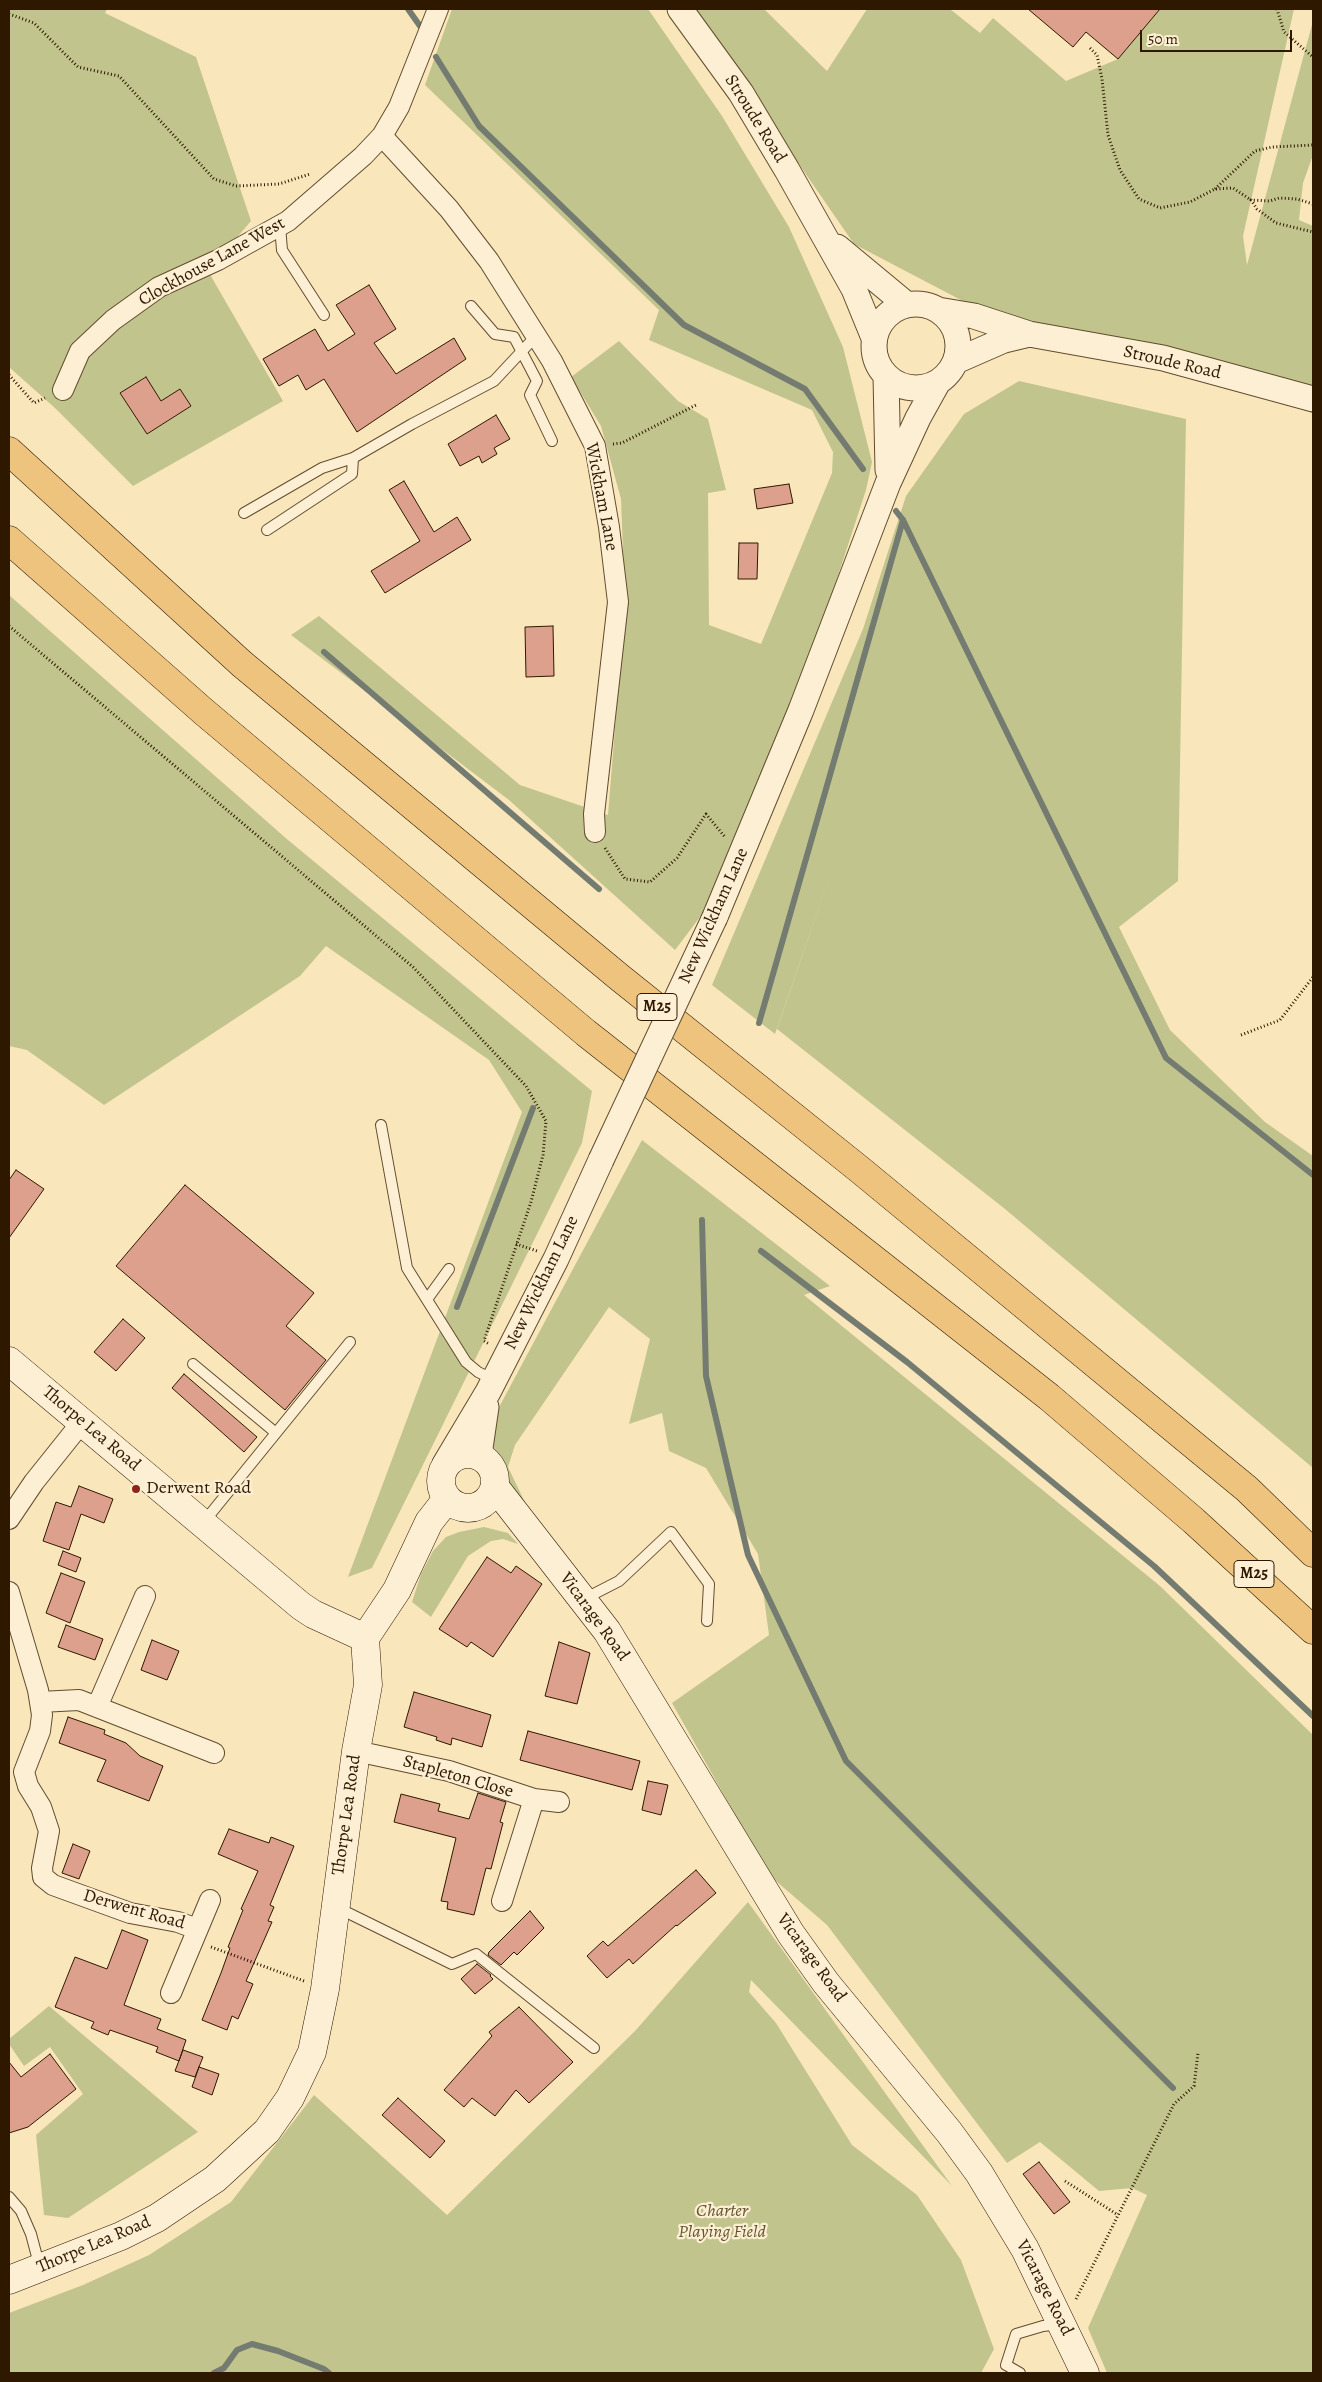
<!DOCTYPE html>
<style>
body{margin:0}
#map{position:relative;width:1322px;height:2382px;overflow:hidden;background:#fae6bb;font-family:Alegreya,serif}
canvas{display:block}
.frame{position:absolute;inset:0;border:10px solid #2f1800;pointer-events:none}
.scale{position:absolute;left:1140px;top:30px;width:152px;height:22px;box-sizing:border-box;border:2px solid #2f1800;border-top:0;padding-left:6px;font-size:15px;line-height:18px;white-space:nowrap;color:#2f1800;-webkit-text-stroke:4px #fcefd3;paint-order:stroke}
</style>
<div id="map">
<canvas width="1322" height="2382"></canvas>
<div class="frame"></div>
<div class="scale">50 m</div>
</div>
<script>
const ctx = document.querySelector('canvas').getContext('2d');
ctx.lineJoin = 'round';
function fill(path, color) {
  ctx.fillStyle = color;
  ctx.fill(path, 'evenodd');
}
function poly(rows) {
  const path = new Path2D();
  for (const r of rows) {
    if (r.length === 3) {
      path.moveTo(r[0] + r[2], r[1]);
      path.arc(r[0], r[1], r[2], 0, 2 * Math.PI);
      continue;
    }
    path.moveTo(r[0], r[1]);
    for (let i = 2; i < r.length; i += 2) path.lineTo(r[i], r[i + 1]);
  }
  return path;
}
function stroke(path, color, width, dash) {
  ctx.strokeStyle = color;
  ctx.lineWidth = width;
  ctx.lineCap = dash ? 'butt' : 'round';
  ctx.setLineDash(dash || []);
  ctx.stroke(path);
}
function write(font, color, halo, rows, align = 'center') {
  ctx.font = font + ' Alegreya,serif';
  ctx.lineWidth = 4.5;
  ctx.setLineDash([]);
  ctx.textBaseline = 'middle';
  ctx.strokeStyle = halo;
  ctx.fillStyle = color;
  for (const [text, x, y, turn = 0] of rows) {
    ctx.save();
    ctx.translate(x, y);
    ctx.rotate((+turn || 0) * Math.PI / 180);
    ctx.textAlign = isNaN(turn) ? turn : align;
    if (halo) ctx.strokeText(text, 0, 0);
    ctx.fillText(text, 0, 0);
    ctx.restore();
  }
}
fill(poly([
 [9,9,107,9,105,13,196,57,251,221,208,271,283,401,133,486,55,408,9,367],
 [145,377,161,401,180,389,191,406,147,434,120,393],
 [452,9,648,9,722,116,789,227,843,347,872,462,866,490,832,594,751,804,703,913,675,950,509,800,291,635,319,616,520,785,608,815,625,603,621,499,601,426,571,377,619,341,678,401,708,419,726,490,708,493,709,625,761,644,832,473,833,452,812,410,649,340,659,310,425,85],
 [692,9,764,9,827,71,867,9,950,9,980,33,993,18,1066,81,1118,59,1160,9,1294,9,1243,236,1247,265,1313,21,1313,155,1303,183,1299,220,1313,226,1313,388,978,309,854,244],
 [1019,381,1186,419,1178,881,1119,927,1170,1030,1265,1122,1313,1156,1313,1468,1005,1209,777,1029,837,855,775,1034,712,985,863,629,906,496,964,414],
 [9,595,288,840,592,1091,582,1143,372,1568,348,1577,522,1112,489,1060,326,946,300,976,104,1105,27,1050,9,1046],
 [642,1140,830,1286,804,1295,1160,1586,1313,1735,1313,2373,1107,2373,1088,2328,1147,2195,1132,2188,1099,2191,1040,2142,1007,2163,827,1925,769,1875,672,1703,769,1635,758,1554,706,1468,669,1451,662,1413,629,1424,650,1339,609,1307,515,1445,508,1467,531,1515,511,1499,496,1469,493,1443,497,1411],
 [484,1527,508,1533,518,1544,503,1539,491,1541,468,1556,431,1617,412,1602,421,1574,433,1551,446,1537,459,1532],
 [748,1902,952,2186,751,1980,749,1992,776,2023,852,2145,917,2195,961,2260,994,2349,981,2373,9,2373,9,2313,83,2285,149,2255,231,2202,314,2095,447,2215,635,2031],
 [49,2006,198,2132,68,2218,44,2215,36,2135,83,2094,50,2047,24,2066,9,2044,9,2039]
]), '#c2c48d');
stroke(poly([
 [408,9,420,26],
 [436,57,479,126,684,325,805,389,863,469],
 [896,511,903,520,1166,1058,1313,1175],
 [324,652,599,889],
 [759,1023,903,520],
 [702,1220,706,1376,748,1555,846,1761,1173,2088],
 [761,1251,907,1362,1154,1566,1313,1716],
 [457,1307,533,1108],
 [214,2373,224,2368,237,2350,252,2344,278,2351,324,2369,329,2373]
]), '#747b70', 6);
const building = poly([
 [1028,9,1160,9,1118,59,1086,32,1073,47,1028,9],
 [369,285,396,329,374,343,396,374,454,338,466,359,357,432,324,379,306,390,298,375,279,386,263,359,315,329,328,351,355,334,336,305,369,285],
 [146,377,161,401,180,389,191,406,147,434,120,393,146,377],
 [496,415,510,439,494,448,497,454,482,463,479,456,460,466,448,444,496,415],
 [404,481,434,532,457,517,471,540,385,593,371,571,420,541,389,490,404,481],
 [789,484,793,503,757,509,754,489,789,484],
 [739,543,758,543,757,579,738,579,739,543],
 [553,626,554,676,526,677,525,627,553,626],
 [16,1170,44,1189,9,1238,9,1180,16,1170],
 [185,1185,314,1293,286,1326,326,1360,285,1410,116,1266,185,1185],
 [123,1319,145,1338,116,1371,94,1352,123,1319],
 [184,1374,257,1437,244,1452,172,1388,184,1374],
 [79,1486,113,1499,104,1523,81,1514,69,1550,43,1541,56,1502,71,1507,79,1486],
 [63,1551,81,1558,76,1572,58,1565,63,1551],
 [487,1557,511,1573,516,1566,542,1584,493,1657,471,1642,467,1647,439,1629,487,1557],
 [61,1573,85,1582,70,1623,46,1613,61,1573],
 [66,1625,103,1639,95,1660,58,1647,66,1625],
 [152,1640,179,1651,167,1680,141,1670,152,1640],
 [559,1642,590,1653,577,1704,545,1696,559,1642],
 [414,1692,491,1715,482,1747,452,1738,451,1745,436,1740,437,1737,404,1727,414,1692],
 [68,1717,105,1730,104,1734,126,1743,140,1756,163,1766,149,1801,97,1781,106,1760,59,1743,68,1717],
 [528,1731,640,1761,632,1790,520,1760,528,1731],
 [648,1781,668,1785,661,1815,642,1810,648,1781],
 [478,1793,506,1802,500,1822,503,1823,491,1869,486,1868,474,1915,447,1909,448,1902,441,1901,456,1838,394,1822,401,1794,440,1804,438,1811,469,1819,478,1793],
 [229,1829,269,1843,271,1837,294,1846,270,1905,274,1907,268,1921,272,1922,246,1981,253,1984,238,2019,232,2016,227,2030,202,2020,221,1973,230,1948,228,1947,243,1910,241,1909,258,1871,218,1854,229,1829],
 [73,1844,90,1851,79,1879,62,1873,73,1844],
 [696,1870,716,1893,677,1926,676,1925,633,1964,629,1959,607,1978,587,1956,603,1941,608,1946,696,1870],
 [530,1911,544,1928,517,1955,514,1952,501,1965,488,1955,489,1952,530,1911],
 [122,1930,148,1940,124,2005,161,2019,157,2029,186,2040,179,2061,156,2052,158,2047,110,2030,108,2035,91,2028,94,2022,55,2007,75,1957,107,1969,122,1930],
 [477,1964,491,1975,490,1976,493,1979,475,1994,461,1979,477,1964],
 [519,2007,573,2062,529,2103,516,2090,495,2116,472,2098,464,2107,444,2090,492,2036,489,2032,519,2007],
 [183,2050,203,2057,195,2077,175,2071,183,2050],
 [50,2054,76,2089,28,2127,9,2133,9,2062,21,2077,50,2054],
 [199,2067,219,2074,212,2095,192,2087,199,2067],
 [398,2098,445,2141,430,2158,382,2115,398,2098],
 [1039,2162,1070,2202,1054,2214,1023,2174,1039,2162]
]);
fill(building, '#dda08d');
stroke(building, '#2f1800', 1);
const service = poly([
 [280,226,282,250,324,315],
 [471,306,495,334,514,337,537,381,530,395,552,441],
 [244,513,322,468,353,458,412,424,494,381,536,336],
 [267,530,352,474,353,458],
 [381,1125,407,1268,466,1362,478,1372,494,1380],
 [428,1298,449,1269],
 [193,1364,276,1433,203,1523],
 [276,1433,350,1342],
 [584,1599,619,1581,671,1532,709,1584,707,1621],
 [338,1908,452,1964,476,1954,594,2048],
 [9,2197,21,2211,31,2234,40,2268],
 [1020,2373,1006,2365,1016,2334,1043,2326,1060,2324]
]);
const minor = poly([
 [382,136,449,209,489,261,552,361,595,446,609,527,618,602,594,814,595,832],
 [63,390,80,351,113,320,159,287,218,260,288,221,363,156,382,136,399,107,438,9],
 [9,1519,34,1482,82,1422],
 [9,1592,38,1690,42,1715,40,1731,24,1772,28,1786,41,1807,49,1831,42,1868,43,1877,53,1885,130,1913,178,1922,197,1929],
 [40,1702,79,1700,214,1753],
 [97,1707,145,1596],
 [356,1751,449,1771,534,1799,559,1802],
 [502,1901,534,1799],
 [171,1993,210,1900]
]);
const tertiary = poly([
 [680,9,741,93,787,170,854,289,874,338],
 [837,247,907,305],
 [916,346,42],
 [938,310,974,316,1029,334,1163,358,1313,399],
 [956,361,1004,340,1029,334],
 [886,376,888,470],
 [715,917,801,710,888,483,918,418,938,382],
 [479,1455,486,1407],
 [445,1464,488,1392,556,1259,601,1160]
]);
const secondary = poly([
 [9,1361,301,1606,313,1614,365,1638],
 [468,1481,27],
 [495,1487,607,1631,791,1934,826,1983,949,2132,979,2173,1025,2249,1085,2373],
 [365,1638,397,1590,429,1522,447,1499],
 [9,2280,121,2236,157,2218,215,2179,267,2131,290,2098,312,2052,325,1989,356,1751,368,1685,365,1638]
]);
const motorway = poly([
 [9,451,242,664,619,977,859,1169,1247,1489,1313,1553],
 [9,540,204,712,586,1033,1049,1397,1194,1521,1313,1630]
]);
stroke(service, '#624c2f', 12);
stroke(minor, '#624c2f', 22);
stroke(tertiary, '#624c2f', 27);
stroke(secondary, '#2f1800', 29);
stroke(motorway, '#2f1800', 29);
stroke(poly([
 [1277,9,1284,32,1313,57],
 [9,14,34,23,78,67,119,76,214,179,236,186,279,184,310,174],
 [1090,48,1097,55,1102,79,1108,135,1120,170,1139,199,1160,208,1190,202,1215,189,1233,188,1251,200],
 [1215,189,1255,151,1272,147,1313,145],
 [1313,204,1297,199,1279,198,1270,201,1251,200,1257,209,1276,223,1313,232],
 [9,375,34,403,45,398],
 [613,444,622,443,696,405],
 [9,626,413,967,526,1086,546,1121,543,1155,531,1202,484,1341,489,1344],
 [605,848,625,879,650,882,677,858,706,814,725,837],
 [1241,1035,1280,1020,1313,977],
 [516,1244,537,1251],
 [211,1947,304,1981],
 [1065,2181,1118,2215],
 [1076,2299,1174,2104,1194,2086,1198,2053]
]), '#2f1800', 3, [1, 2.5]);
stroke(service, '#fcefd3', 10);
stroke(minor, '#fcefd3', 20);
stroke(tertiary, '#fcefd3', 25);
stroke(secondary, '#fcefd3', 28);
stroke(motorway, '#edc37e', 28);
const tertiaryBridge = poly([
 [601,1160,715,917]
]);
stroke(tertiaryBridge, '#624c2f', 27, []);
stroke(tertiaryBridge, '#fcefd3', 25);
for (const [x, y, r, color] of [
 [136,1489,5,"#8f2418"]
]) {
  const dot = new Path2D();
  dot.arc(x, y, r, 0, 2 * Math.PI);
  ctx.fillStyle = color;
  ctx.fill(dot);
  stroke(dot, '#fcefd3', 2);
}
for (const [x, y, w] of [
 [657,1007,40],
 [1254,1574,40]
]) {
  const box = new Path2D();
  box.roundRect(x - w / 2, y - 13.5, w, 27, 4);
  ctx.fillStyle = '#fcefd3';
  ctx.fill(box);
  stroke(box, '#2f1800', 1);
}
write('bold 16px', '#2f1800', null, [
 ["M25",657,1007],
 ["M25",1254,1574]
]);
write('18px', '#2f1800', '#fcefd3', [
 ["Stroude Road",755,119,58],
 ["Clockhouse Lane West",212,262,-29],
 ["Stroude Road",1172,363,13],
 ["Wickham Lane",601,497,79],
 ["New Wickham Lane",714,916,-66],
 ["New Wickham Lane",542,1283,-64],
 ["Thorpe Lea Road",91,1429,40],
 ["Vicarage Road",594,1617,54],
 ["Stapleton Close",458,1777,16],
 ["Thorpe Lea Road",347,1815,-82],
 ["Derwent Road",134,1910,16],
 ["Vicarage Road",811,1958,54],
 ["Thorpe Lea Road",94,2245,-23],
 ["Vicarage Road",1044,2288,63]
]);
write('18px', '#2f1800', '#fcefd3', [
 ["Derwent Road",146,1489]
], 'left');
write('italic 18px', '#625431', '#fcefd3', [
 ["Charter",722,2212],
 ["Playing Field",722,2233]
]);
</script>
